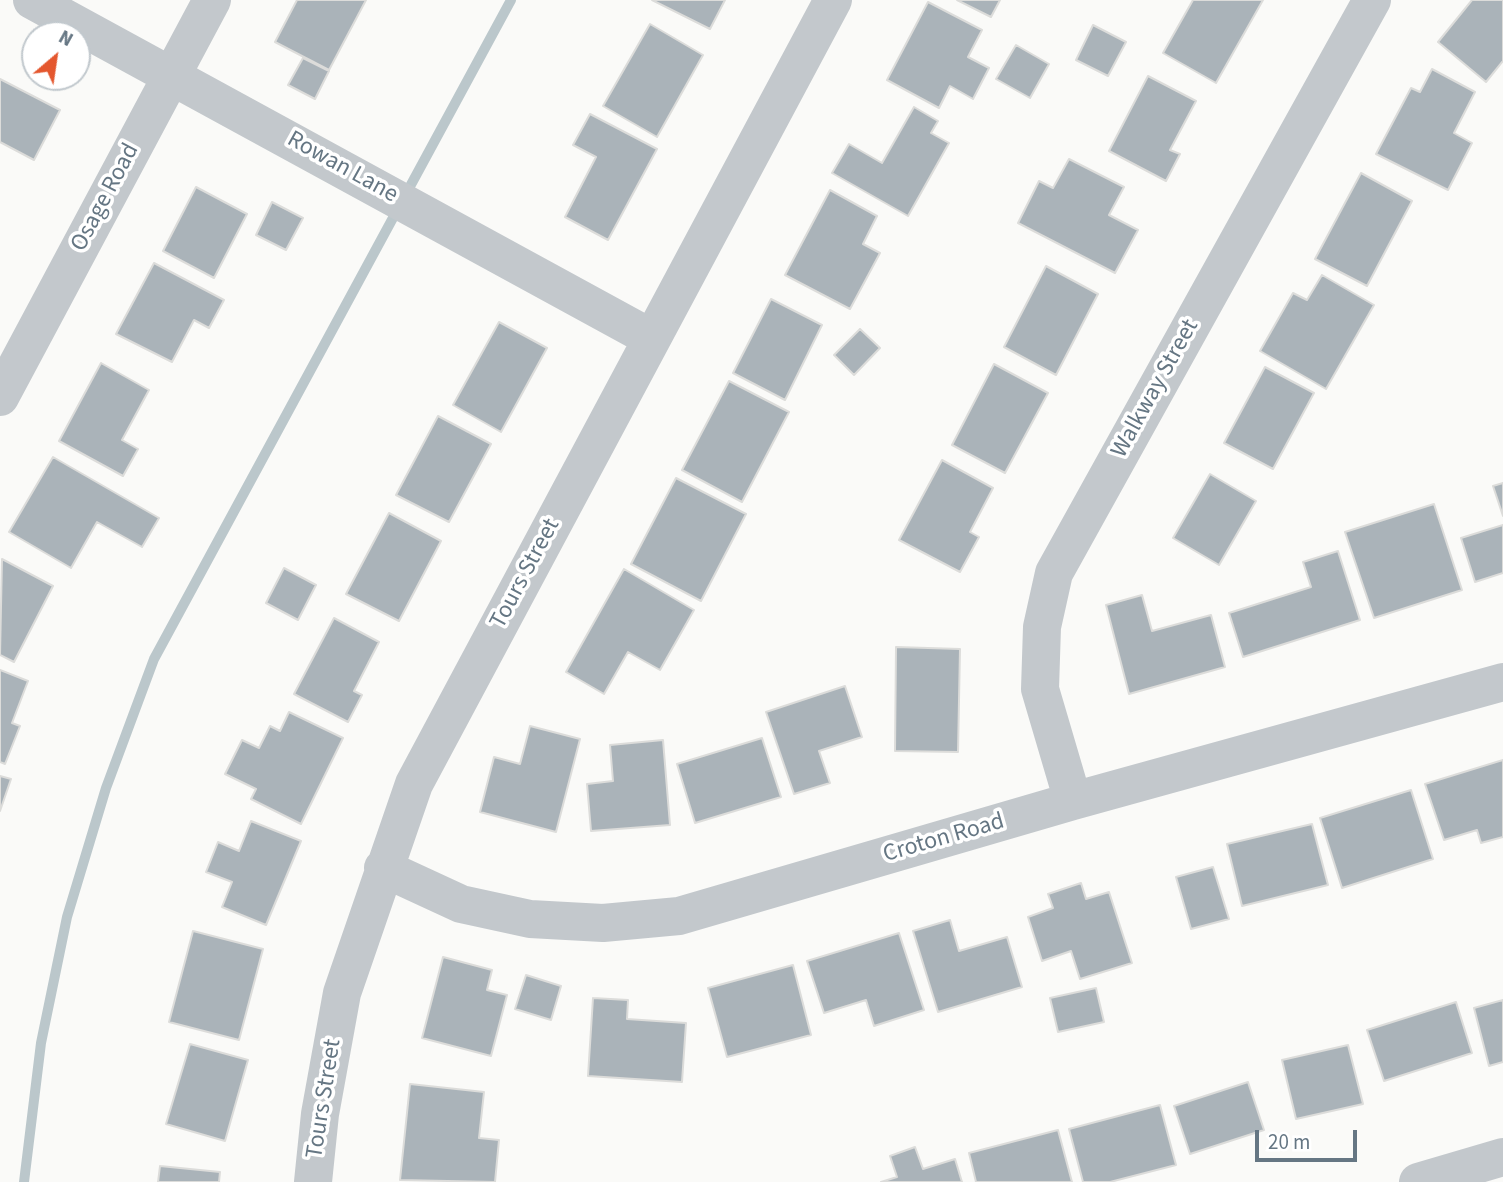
<!DOCTYPE html>
<style>
body{margin:0}
#map{position:relative;width:1503px;height:1182px;overflow:hidden;background:#fafaf8;font-family:"Source Sans 3",sans-serif}
canvas{display:block}
.north{position:absolute;left:21px;top:21px;width:70px;height:70px;box-sizing:border-box;background:#fff;border:2px solid #c1c8cd;border-radius:50%;rotate:29deg;font-size:19px;font-weight:700;line-height:28px;text-align:center;color:#657683}
.north::after{content:'';display:block;margin:auto;width:24px;height:32px;background:#e4572e;clip-path:polygon(50% 0,100% 100%,50% 72%,0 100%)}
.scale{position:absolute;left:1255px;top:1130px;width:102px;height:32px;box-sizing:border-box;border:4px solid #657683;border-top:0;padding-left:9px;font-size:21px;line-height:24px;white-space:nowrap;color:#657683;-webkit-text-stroke:5px #fff;paint-order:stroke}
</style>
<div id="map">
<canvas width="1503" height="1182"></canvas>
<div class="north">N</div>
<div class="scale">20 m</div>
</div>
<script>
const ctx = document.querySelector('canvas').getContext('2d');
ctx.lineJoin = 'round';
function poly(rows) {
  const path = new Path2D();
  for (const r of rows) {
    path.moveTo(r[0], r[1]);
    for (let i = 2; i < r.length; i += 2) path.lineTo(r[i], r[i + 1]);
  }
  return path;
}
function stroke(path, color, width, dash) {
  ctx.strokeStyle = color;
  ctx.lineWidth = width;
  ctx.lineCap = dash ? 'butt' : 'round';
  ctx.setLineDash(dash || []);
  ctx.stroke(path);
}
function fill(path, color) {
  ctx.fillStyle = color;
  ctx.fill(path, 'evenodd');
}
function write(font, color, halo, rows, align = 'center') {
  ctx.font = font + ' "Source Sans 3",sans-serif';
  ctx.lineWidth = 7;
  ctx.setLineDash([]);
  ctx.textBaseline = 'middle';
  ctx.strokeStyle = halo;
  ctx.fillStyle = color;
  for (const [text, x, y, turn = 0] of rows) {
    ctx.save();
    ctx.translate(x, y);
    ctx.rotate((+turn || 0) * Math.PI / 180);
    ctx.textAlign = isNaN(turn) ? turn : align;
    if (halo) ctx.strokeText(text, 0, 0);
    ctx.fillText(text, 0, 0);
    ctx.restore();
  }
}
stroke(poly([
 [24,1182,41,1043,67,917,106,788,154,659,511,0]
]), '#bbc7cb', 10);
const building = poly([
 [297,0,366,0,329,70,275,42,297,0],
 [652,0,725,0,710,29,652,0],
 [957,0,1000,0,991,17,957,0],
 [1193,0,1263,0,1216,83,1163,53,1193,0],
 [1472,0,1503,0,1503,61,1486,82,1438,42,1472,0],
 [928,2,982,30,968,57,989,68,973,99,950,86,939,108,887,80,928,2],
 [650,24,703,55,657,137,603,106,650,24],
 [1093,25,1126,42,1108,76,1076,60,1093,25],
 [1016,45,1049,64,1030,98,996,79,1016,45],
 [303,58,329,71,315,99,288,85,303,58],
 [1432,69,1475,92,1454,133,1472,143,1448,190,1376,154,1411,88,1420,92,1432,69],
 [1148,76,1196,101,1170,150,1180,154,1166,181,1109,151,1148,76],
 [0,79,60,110,34,160,0,142,0,79],
 [914,107,938,121,931,133,949,143,908,216,832,173,849,144,882,163,914,107],
 [590,114,657,149,608,240,565,217,596,157,573,145,590,114],
 [1069,159,1124,187,1109,215,1138,230,1115,273,1018,223,1039,181,1053,188,1069,159],
 [1361,173,1412,201,1367,286,1315,259,1361,173],
 [196,187,247,214,214,278,163,251,196,187],
 [830,190,877,216,863,244,880,253,850,309,785,275,830,190],
 [272,202,303,218,286,250,256,235,272,202],
 [154,263,224,300,209,328,194,320,172,362,116,334,154,263],
 [1046,266,1098,294,1056,375,1004,347,1046,266],
 [1322,275,1374,305,1326,389,1260,351,1293,293,1307,300,1322,275],
 [771,299,822,325,785,400,733,373,771,299],
 [499,322,547,348,501,432,453,405,499,322],
 [860,329,880,348,854,375,834,355,860,329],
 [101,363,149,390,122,440,138,449,123,476,59,441,101,363],
 [994,364,1048,393,1005,473,952,445,994,364],
 [1265,367,1314,393,1273,469,1224,443,1265,367],
 [729,381,789,412,742,502,682,470,729,381],
 [438,416,491,444,449,522,396,495,438,416],
 [53,457,159,518,142,547,97,522,71,568,9,532,53,457],
 [942,460,993,488,970,532,979,537,960,572,899,540,942,460],
 [1210,474,1256,501,1219,565,1173,538,1210,474],
 [676,478,746,514,701,601,631,564,676,478],
 [1503,483,1503,516,1493,486,1503,483],
 [1434,504,1462,590,1374,618,1345,532,1434,504],
 [389,513,441,541,399,621,346,594,389,513],
 [1503,525,1503,573,1475,582,1461,538,1503,525],
 [1338,551,1360,620,1243,657,1229,613,1311,587,1303,562,1338,551],
 [2,559,53,586,14,662,0,655,2,559],
 [284,568,316,585,298,620,266,603,284,568],
 [624,569,694,610,660,670,628,652,604,694,566,672,624,569],
 [1142,595,1152,631,1211,615,1225,667,1129,694,1106,605,1142,595],
 [334,618,379,642,354,691,362,695,348,722,294,694,334,618],
 [896,647,960,649,958,752,895,751,896,647],
 [0,670,28,681,12,723,20,726,5,764,0,762,0,670],
 [845,686,862,737,819,751,830,783,794,794,766,712,845,686],
 [289,712,343,738,301,824,251,799,256,789,225,774,242,740,259,748,270,726,280,731,289,712],
 [530,726,580,739,556,832,480,812,494,757,520,764,530,726],
 [762,738,781,797,695,823,677,764,762,738],
 [663,740,670,825,591,831,587,784,613,781,610,745,663,740],
 [1503,760,1503,837,1481,843,1477,830,1444,840,1425,784,1503,760],
 [0,776,11,779,0,811,0,776],
 [1411,790,1433,859,1342,888,1320,818,1411,790],
 [251,821,301,841,266,925,222,907,232,882,206,872,218,842,239,851,251,821],
 [1312,824,1328,885,1242,906,1227,844,1312,824],
 [1213,867,1229,919,1191,929,1176,877,1213,867],
 [1081,883,1086,899,1109,892,1132,963,1080,979,1071,951,1042,961,1028,917,1053,908,1048,894,1081,883],
 [950,920,959,951,1007,937,1022,987,938,1012,913,931,950,920],
 [193,931,263,949,239,1040,169,1022,193,931],
 [899,933,924,1010,874,1026,866,1000,824,1013,807,961,899,933],
 [443,957,492,970,487,990,507,995,491,1056,422,1038,443,957],
 [793,965,811,1035,727,1057,708,988,793,965],
 [526,975,561,986,551,1020,515,1009,526,975],
 [1096,988,1104,1022,1058,1032,1050,998,1096,988],
 [593,998,628,1000,627,1019,686,1023,682,1082,588,1076,593,998],
 [1503,1000,1503,1062,1489,1066,1474,1008,1503,1000],
 [1456,1002,1472,1053,1384,1081,1367,1030,1456,1002],
 [190,1044,248,1060,225,1141,166,1124,190,1044],
 [1348,1045,1363,1104,1296,1119,1282,1060,1348,1045],
 [1248,1082,1264,1130,1190,1154,1174,1106,1248,1082],
 [410,1084,484,1092,479,1138,499,1140,495,1182,400,1180,410,1084],
 [1160,1105,1176,1165,1110,1182,1083,1182,1069,1129,1160,1105],
 [1058,1130,1072,1182,976,1182,969,1153,1058,1130],
 [915,1147,923,1169,955,1159,962,1182,881,1182,897,1177,890,1156,915,1147],
 [160,1166,220,1172,219,1182,158,1182,160,1166]
]);
fill(building, '#aab3b9');
stroke(building, '#dcdcda', 2);
stroke(poly([
 [32,0,651,338],
 [0,397,212,0],
 [1073,801,1040,689,1042,627,1054,573,1372,0],
 [383,868,461,904,530,919,603,923,679,916,1073,801,1503,682],
 [313,1182,320,1114,342,993,414,784,833,0],
 [1418,1182,1503,1157]
]), '#c3c8cc', 38);
write('24px', '#657683', '#fff', [
 ["Rowan Lane",342,168,29],
 ["Osage Road",106,198,-62],
 ["Walkway Street",1156,389,-61],
 ["Tours Street",526,574,-62],
 ["Croton Road",944,839,-16],
 ["Tours Street",325,1099,-81]
]);
</script>
